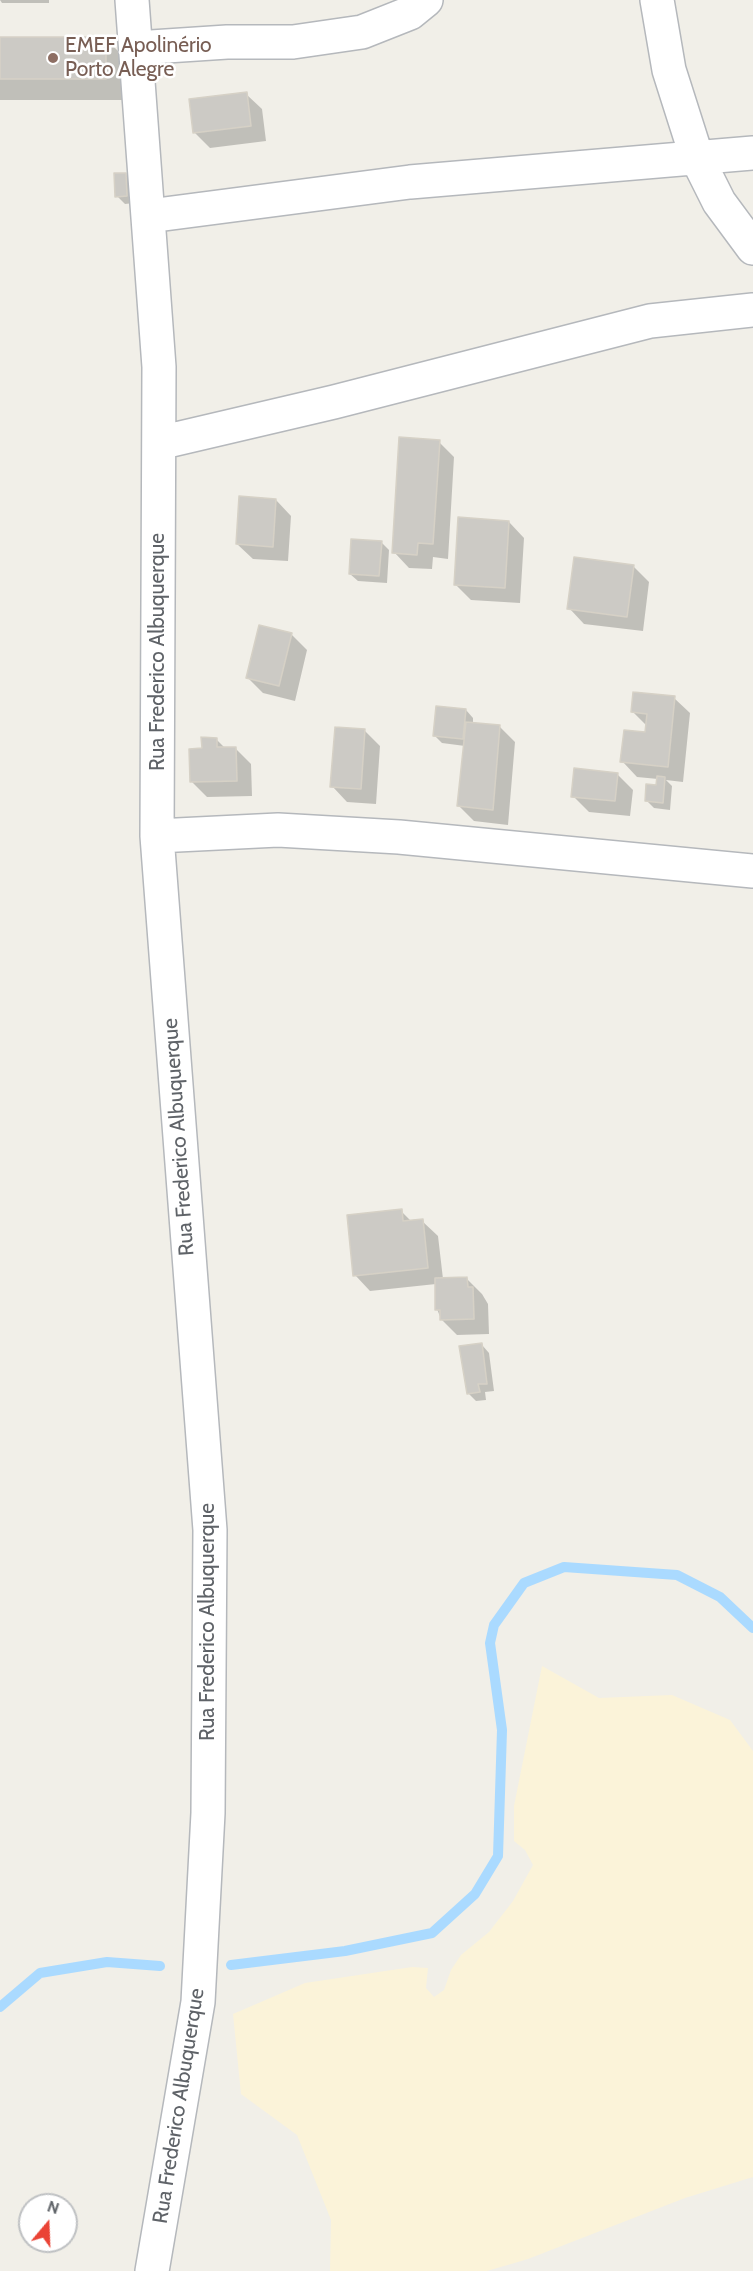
<!DOCTYPE html>
<meta charset="utf-8">
<style>
body{margin:0}
#map{position:relative;width:753px;height:2271px;overflow:hidden;background:#f1efe8;font-family:Cabin,sans-serif}
canvas{display:block}
.north{position:absolute;left:18px;top:2193px;width:60px;height:60px;box-sizing:border-box;background:#fff;border:2px solid #bfc1c3;border-radius:50%;rotate:19deg;font-size:16px;font-weight:700;line-height:24px;text-align:center;color:#5f6368}
.north::after{content:'';display:block;margin:auto;width:21px;height:27px;background:#ea4335;clip-path:polygon(50% 0,100% 100%,50% 72%,0 100%)}
</style>
<div id="map">
<canvas width="753" height="2271"></canvas>
<div class="north">N</div>
</div>
<script>
const ctx = document.querySelector('canvas').getContext('2d');
ctx.lineJoin = 'round';
function fill(path, color) {
  ctx.fillStyle = color;
  ctx.fill(path, 'evenodd');
}
function poly(rows) {
  const path = new Path2D();
  for (const r of rows) {
    path.moveTo(r[0], r[1]);
    for (let i = 2; i < r.length; i += 2) path.lineTo(r[i], r[i + 1]);
  }
  return path;
}
function stroke(path, color, width, dash) {
  ctx.strokeStyle = color;
  ctx.lineWidth = width;
  ctx.lineCap = dash ? 'butt' : 'round';
  ctx.setLineDash(dash || []);
  ctx.stroke(path);
}
function write(font, color, halo, rows, align = 'center') {
  ctx.font = font + ' Cabin,sans-serif';
  ctx.lineWidth = 5;
  ctx.setLineDash([]);
  ctx.textBaseline = 'middle';
  ctx.strokeStyle = halo;
  ctx.fillStyle = color;
  for (const [text, x, y, turn = 0] of rows) {
    ctx.save();
    ctx.translate(x, y);
    ctx.rotate((+turn || 0) * Math.PI / 180);
    ctx.textAlign = isNaN(turn) ? turn : align;
    if (halo) ctx.strokeText(text, 0, 0);
    ctx.fillText(text, 0, 0);
    ctx.restore();
  }
}
fill(poly([
 [542,1666,599,1698,672,1695,730,1720,753,1751,753,2177,685,2198,528,2259,487,2271,330,2271,331,2220,297,2135,241,2094,233,2014,305,1983,412,1967,428,1968,426,1988,434,1997,444,1990,451,1970,461,1955,489,1932,513,1901,533,1865,525,1850,514,1841,514,1806]
]), '#fbf3d9');
fill(poly([
 [0,0,49,0,49,3,2,3],
 [0,38,105,38,128,61,127,100,0,100],
 [246,94,262,109,266,141,210,148,194,132],
 [125,174,133,182,134,203,125,204,117,196],
 [439,442,454,457,448,559,433,557,432,569,409,568,394,552],
 [276,500,291,516,288,561,253,559,237,544],
 [509,522,524,538,520,603,471,600,456,585],
 [381,542,389,550,387,583,358,581,350,574],
 [633,566,649,582,643,631,584,624,569,608],
 [291,634,307,650,295,701,263,693,248,678],
 [674,698,690,713,683,782,666,780,672,786,670,810,654,808,646,800,657,786,658,779,637,777,622,761,647,734,647,726,632,711],
 [466,710,473,718,473,724,500,727,515,742,508,825,474,821,459,806,465,746,442,743,435,736],
 [365,731,380,746,376,804,347,802,332,786],
 [216,739,226,749,235,748,251,764,252,796,207,797,191,781,203,750],
 [617,774,633,790,630,816,589,812,573,796],
 [401,1211,412,1222,422,1221,438,1236,443,1279,467,1279,482,1294,488,1304,489,1334,457,1335,441,1319,437,1309,436,1284,370,1291,355,1275],
 [482,1345,489,1353,494,1391,485,1392,486,1400,476,1401,468,1393]
]), '#0003');
stroke(poly([
 [231,1965,345,1951,432,1933,475,1894,498,1856,502,1730,490,1643,494,1625,524,1583,564,1567,677,1575,720,1597,753,1628],
 [0,2007,40,1973,107,1962,160,1966]
]), '#aadaff', 10);
const building = poly([
 [0,37,106,37,106,79,0,79,0,37],
 [247,92,251,126,193,133,189,99,247,92],
 [114,173,126,173,127,196,115,197,114,173],
 [399,437,440,440,433,544,418,543,417,555,392,553,399,437],
 [239,496,276,499,273,547,236,544,239,496],
 [458,517,509,521,505,588,454,585,458,517],
 [351,539,382,541,379,576,349,574,351,539],
 [574,557,634,565,627,617,567,609,574,557],
 [259,625,292,633,279,686,246,678,259,625],
 [633,692,675,696,668,767,620,762,624,730,645,732,647,714,631,712,633,692],
 [436,706,466,709,463,739,433,736,436,706],
 [466,722,500,725,493,810,457,806,466,722],
 [335,727,365,729,361,789,330,787,335,727],
 [201,737,217,738,217,747,236,747,237,781,190,782,189,749,202,748,201,737],
 [574,768,618,773,615,801,571,797,574,768],
 [657,776,665,777,663,803,645,801,646,784,656,785,657,776],
 [402,1209,403,1221,423,1219,428,1268,353,1276,347,1215,402,1209],
 [467,1277,468,1287,473,1287,474,1319,440,1320,440,1310,435,1310,435,1278,467,1277],
 [482,1343,487,1384,478,1384,480,1392,467,1394,459,1346,482,1343]
]);
fill(building, '#cccac5');
stroke(building, '#d6d1c6', 1.5);
const minor = poly([
 [132,0,159,367,157,836,210,1530,208,1813,198,2002,152,2271],
 [657,0,669,70,697,158,719,202,753,248],
 [136,48,227,42,293,42,362,32,410,13,426,0],
 [149,216,410,182,753,153],
 [159,443,334,402,650,321,753,310],
 [157,836,278,830,399,837,753,871]
]);
stroke(minor, '#b5b8bc', 36);
stroke(minor, '#fff', 33);
for (const [x, y, r, color] of [
 [53,58,6,"#8d6e63"]
]) {
  const dot = new Path2D();
  dot.arc(x, y, r, 0, 2 * Math.PI);
  ctx.fillStyle = color;
  ctx.fill(dot);
  stroke(dot, '#fff', 2);
}
write('21px', '#785e54', '#fff', [
 ["EMEF Apolinério",65,46],
 ["Porto Alegre",65,70]
], 'left');
write('21px', '#5f6368', '#fff', [
 ["Rua Frederico Albuquerque",158,652,-90],
 ["Rua Frederico Albuquerque",179,1137,-94],
 ["Rua Frederico Albuquerque",208,1622,-90],
 ["Rua Frederico Albuquerque",179,2106,-81]
]);
</script>
